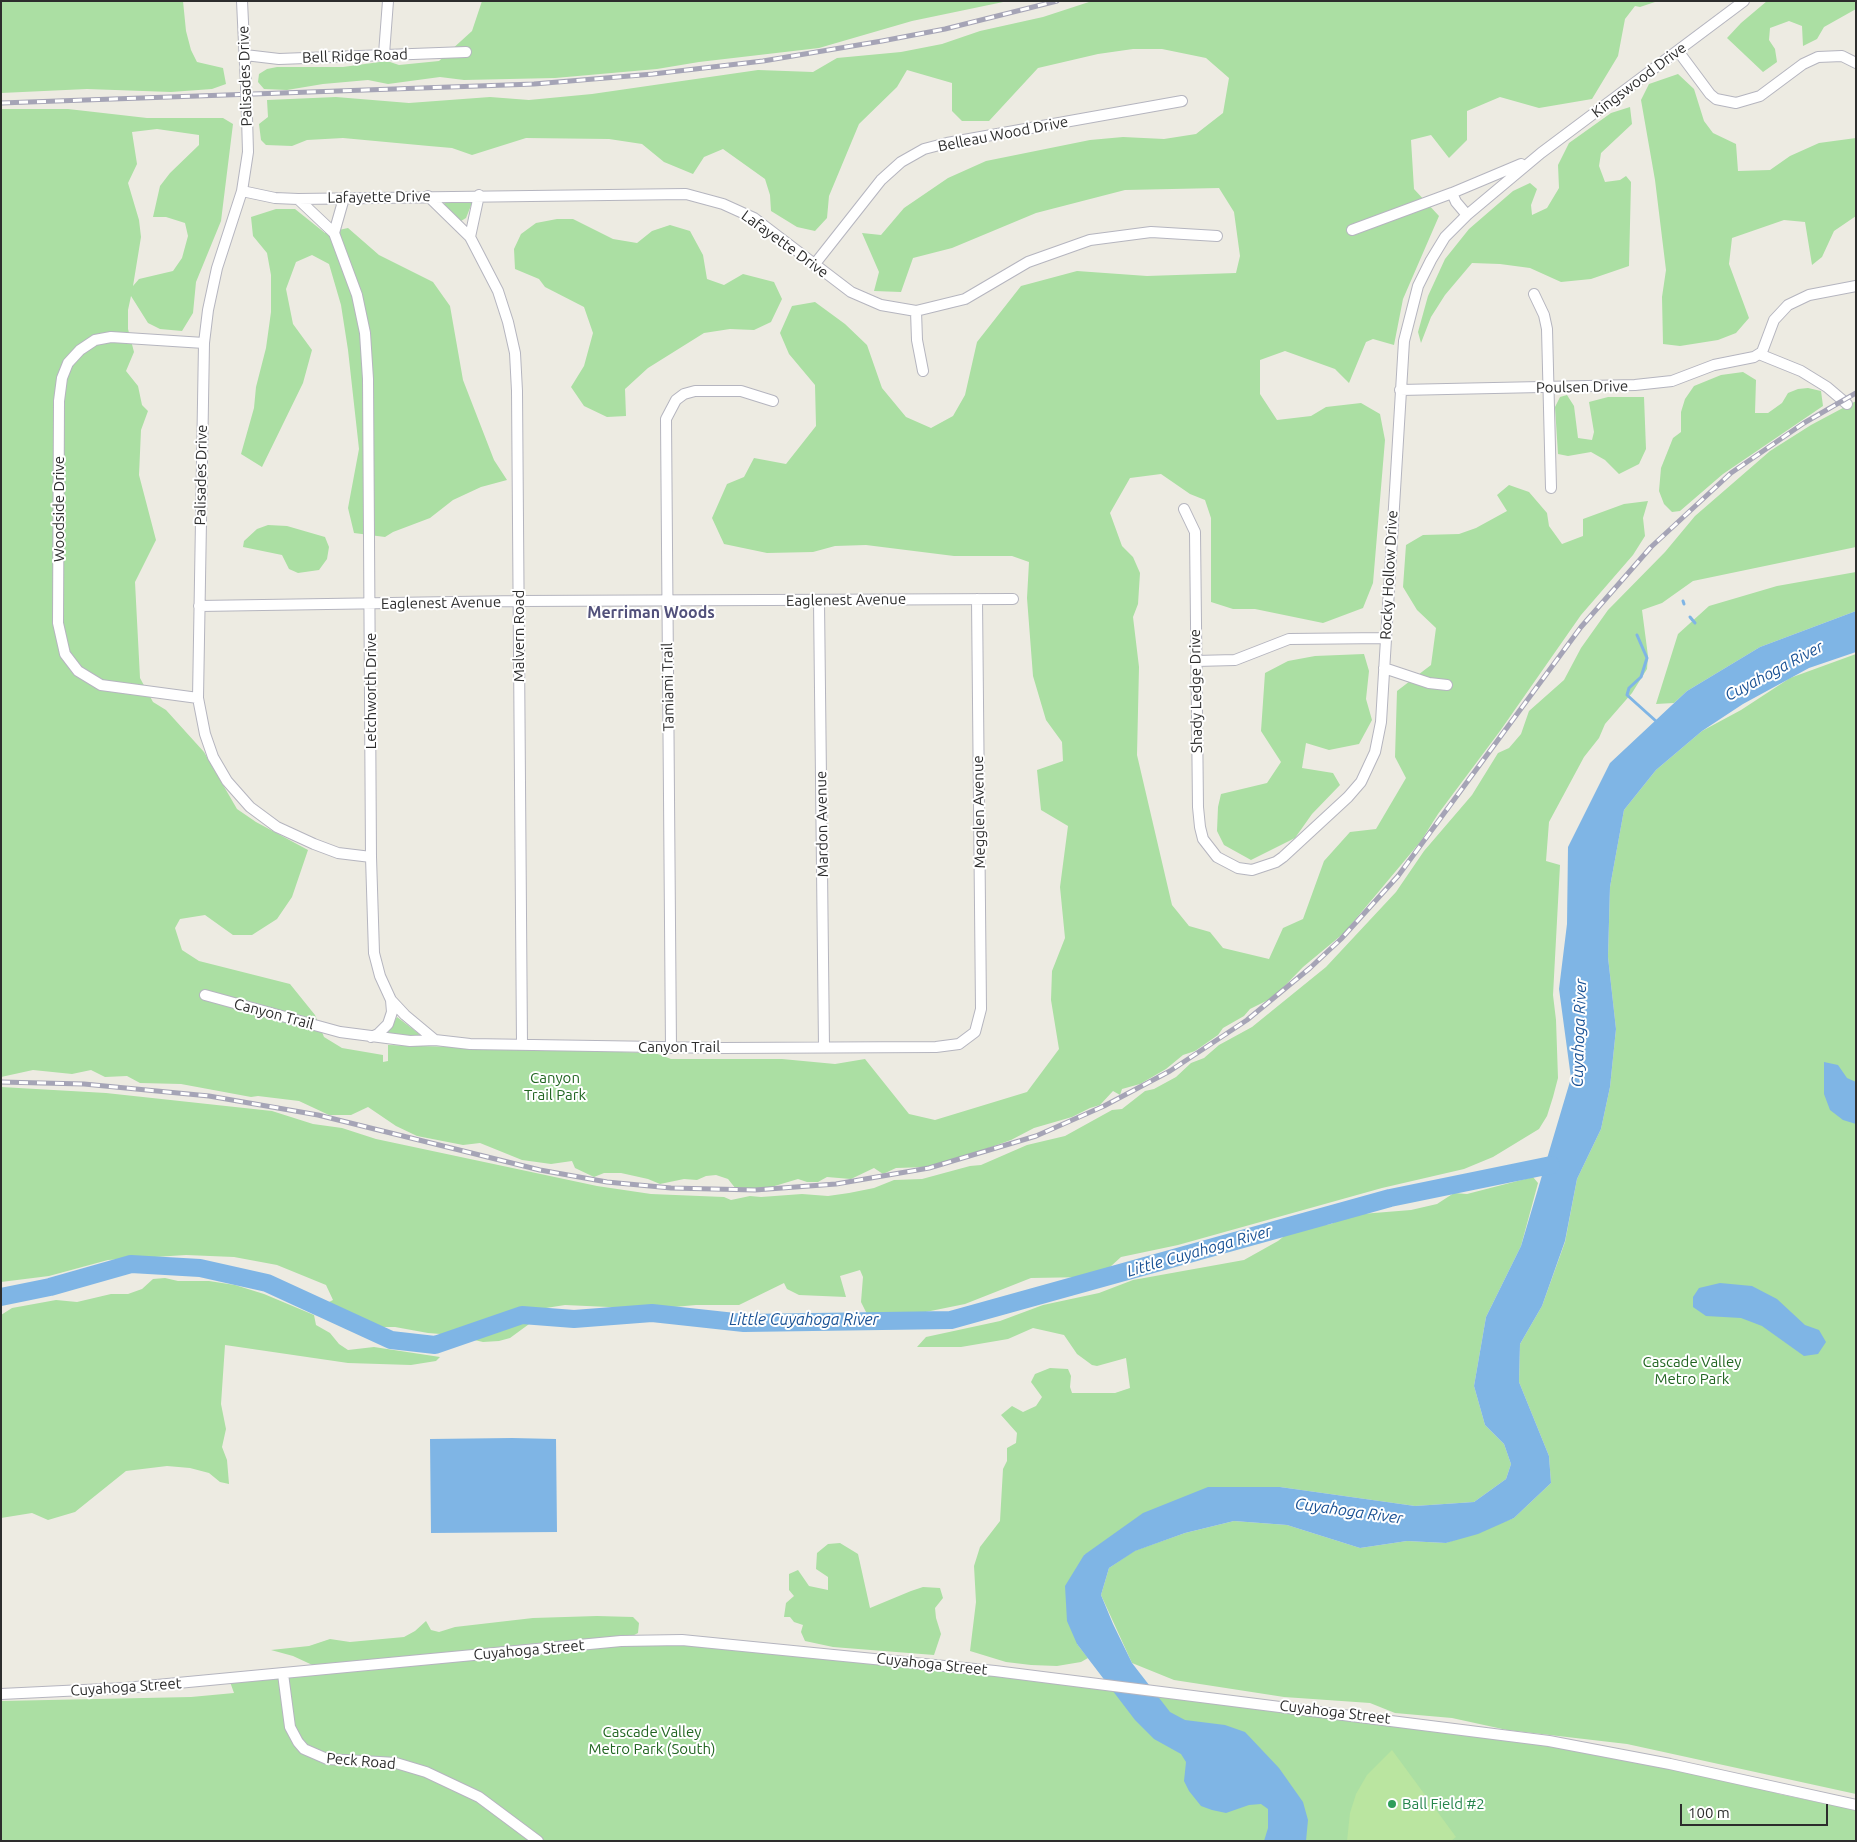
<!DOCTYPE html>
<style>
body{margin:0}
#map{position:relative;width:1857px;height:1842px;overflow:hidden;background:#edebe2;font-family:Ubuntu,sans-serif}
canvas{display:block}
.frame{position:absolute;inset:0;border:2px solid #2d2d2d;pointer-events:none}
.scale{position:absolute;left:1680px;top:1804px;width:148px;height:22px;box-sizing:border-box;border:2px solid #2d2d2d;border-top:0;padding-left:6px;font-size:15px;line-height:18px;white-space:nowrap;color:#2d2d2d;-webkit-text-stroke:4px #fff;paint-order:stroke}
</style>
<div id="map">
<canvas width="1857" height="1842"></canvas>
<div class="frame"></div>
<div class="scale">100 m</div>
</div>
<script>
const ctx = document.querySelector('canvas').getContext('2d');
ctx.lineJoin = 'round';
function fill(path, color) {
  ctx.fillStyle = color;
  ctx.fill(path, 'evenodd');
}
function poly(rows) {
  const path = new Path2D();
  for (const r of rows) {
    path.moveTo(r[0], r[1]);
    for (let i = 2; i < r.length; i += 2) path.lineTo(r[i], r[i + 1]);
  }
  return path;
}
function stroke(path, color, width, dash) {
  ctx.strokeStyle = color;
  ctx.lineWidth = width;
  ctx.lineCap = dash ? 'butt' : 'round';
  ctx.setLineDash(dash || []);
  ctx.stroke(path);
}
function write(font, color, halo, rows, align = 'center') {
  ctx.font = font + ' Ubuntu,sans-serif';
  ctx.lineWidth = 4;
  ctx.setLineDash([]);
  ctx.textBaseline = 'middle';
  ctx.strokeStyle = halo;
  ctx.fillStyle = color;
  for (const [text, x, y, turn = 0] of rows) {
    ctx.save();
    ctx.translate(x, y);
    ctx.rotate((+turn || 0) * Math.PI / 180);
    ctx.textAlign = isNaN(turn) ? turn : align;
    if (halo) ctx.strokeText(text, 0, 0);
    ctx.fillText(text, 0, 0);
    ctx.restore();
  }
}
fill(poly([
 [1,1,183,1,186,31,191,50,197,62,223,68,226,84,212,89,171,92,87,89,1,93],
 [482,1,1008,1,912,21,819,48,699,62,657,69,555,78,464,80,440,77,388,84,368,80,323,84,287,90,264,89,258,82,259,74,267,69,277,67,343,67,387,61,399,65,439,61,472,31],
 [1092,1,1658,1,1640,7,1635,6,1625,19,1618,56,1592,99,1539,108,1500,97,1467,111,1467,140,1449,158,1431,135,1411,140,1414,189,1439,216,1403,299,1394,345,1373,339,1366,342,1349,383,1335,369,1285,351,1260,360,1260,394,1277,420,1311,416,1326,407,1361,403,1380,414,1385,440,1373,583,1363,608,1323,623,1255,609,1233,609,1211,602,1211,518,1205,500,1190,494,1161,474,1130,478,1110,513,1122,546,1133,557,1140,573,1138,604,1133,617,1139,667,1137,755,1172,905,1189,926,1210,932,1223,948,1269,959,1283,928,1303,919,1324,861,1350,832,1376,829,1406,778,1395,757,1397,691,1431,665,1436,628,1417,610,1403,587,1406,545,1423,535,1459,534,1476,528,1507,511,1497,495,1509,485,1529,492,1547,513,1549,526,1562,544,1583,536,1583,519,1624,504,1648,501,1643,518,1645,536,1633,555,1581,615,1500,731,1438,814,1421,841,1344,933,1303,967,1274,997,1250,1009,1244,1016,1223,1028,1218,1035,1195,1051,1183,1055,1166,1069,1140,1084,1122,1089,1120,1095,1113,1091,1100,1105,1090,1108,1072,1117,1034,1128,1011,1140,963,1157,928,1167,896,1168,883,1174,874,1168,851,1179,827,1177,818,1182,807,1182,798,1179,768,1188,736,1189,728,1179,716,1175,706,1176,697,1180,684,1179,660,1184,648,1179,621,1173,604,1173,594,1177,575,1168,572,1161,551,1164,522,1160,480,1143,463,1145,417,1136,396,1126,368,1107,351,1115,329,1115,299,1101,258,1096,251,1097,181,1084,140,1083,127,1076,105,1077,91,1070,72,1074,33,1070,1,1077,1,109,68,109,147,118,223,118,233,124,221,221,196,282,193,313,182,331,160,329,148,323,131,296,128,310,128,329,134,352,126,371,138,386,142,405,148,411,141,430,139,475,156,540,135,582,140,678,153,702,166,710,204,752,237,809,256,822,308,850,292,897,277,919,252,935,233,935,205,915,180,919,175,928,182,950,199,961,290,984,315,1015,324,1037,342,1048,383,1055,383,1062,388,1061,388,1045,655,1053,671,1059,782,1059,835,1064,865,1059,909,1114,935,1120,1027,1092,1059,1049,1051,1000,1052,971,1065,938,1060,887,1068,826,1041,810,1037,770,1063,761,1062,742,1046,720,1033,676,1027,598,1029,562,1012,556,954,556,866,545,835,546,813,552,767,553,724,544,712,518,727,484,744,477,754,458,786,464,816,426,815,385,789,354,780,333,792,306,815,302,845,324,867,345,882,388,906,417,931,428,953,416,965,395,977,342,1021,286,1077,271,1147,276,1236,273,1240,256,1234,212,1219,188,1125,190,1036,213,952,248,913,258,901,292,874,291,879,272,862,233,881,235,904,208,948,178,986,161,1090,140,1123,137,1164,139,1196,134,1223,113,1229,78,1206,58,1162,49,1133,49,1098,54,1038,68,989,121,962,121,952,111,952,83,907,70,897,87,859,124,829,196,827,218,815,231,797,227,771,211,770,195,765,179,723,149,704,157,693,174,664,162,642,144,609,139,526,138,472,155,452,148,429,146,343,138,307,140,292,146,266,145,261,140,259,124,268,117,267,100,336,97,409,103,490,97,529,100,592,94,758,70,813,72,837,58,901,52,942,44,980,31,1043,17],
 [157,129,199,135,199,145,170,173,160,186,153,217,166,217,185,223,188,236,182,258,173,271,139,279,133,286,141,237,139,220,128,183,137,164,132,132],
 [1767,1,1856,1,1856,9,1824,27,1817,39,1803,46,1802,26,1789,21,1770,28,1769,40,1775,49,1777,62,1763,72,1727,38,1741,23],
 [1678,74,1694,89,1704,121,1713,133,1736,144,1738,171,1770,170,1790,156,1819,143,1856,138,1856,216,1834,231,1822,257,1812,265,1805,222,1784,220,1732,238,1729,264,1749,318,1736,333,1718,340,1680,346,1663,344,1662,297,1666,270,1655,180,1641,100,1649,84],
 [1630,107,1632,124,1601,153,1599,166,1605,182,1620,180,1626,176,1631,182,1629,266,1591,279,1561,282,1530,268,1500,264,1472,263,1445,295,1431,317,1421,343,1418,332,1428,296,1445,259,1469,229,1513,191,1530,183,1537,189,1531,205,1532,215,1547,208,1559,188,1558,165,1569,143,1611,113],
 [445,203,472,203,466,218,461,221,452,215,443,204],
 [276,209,295,209,325,233,348,228,379,255,433,282,450,306,463,380,494,460,507,480,481,487,453,500,430,518,393,532,385,537,354,533,348,508,359,449,348,350,341,305,329,264,312,255,296,262,286,289,293,324,312,350,303,383,262,467,241,454,254,408,256,387,266,348,271,312,271,275,267,253,253,236,251,217],
 [557,219,573,219,613,239,637,243,652,231,670,225,690,231,703,255,707,279,724,285,743,274,774,282,782,299,771,322,754,330,730,329,704,333,648,368,625,389,626,416,607,417,584,406,571,387,584,366,593,333,584,307,545,287,539,279,515,269,514,249,521,234,536,223],
 [1743,372,1756,380,1755,413,1768,413,1782,403,1788,393,1798,389,1808,388,1821,391,1823,406,1723,474,1680,511,1672,512,1664,504,1659,491,1661,468,1673,438,1681,432,1681,412,1685,399,1694,386,1721,375],
 [1567,395,1574,406,1578,438,1592,440,1594,432,1589,402,1608,397,1644,397,1646,449,1639,464,1619,474,1605,460,1591,452,1568,456,1558,454,1555,407,1560,397],
 [1856,401,1856,547,1693,581,1662,603,1642,610,1648,656,1647,669,1632,693,1605,724,1599,738,1584,757,1549,822,1546,861,1560,865,1553,995,1556,1020,1558,1078,1553,1097,1547,1116,1539,1129,1493,1157,1464,1169,1382,1188,1178,1245,1121,1257,1110,1267,1089,1277,1031,1278,965,1304,896,1318,868,1316,861,1302,863,1277,860,1270,840,1276,846,1297,799,1295,787,1289,784,1283,739,1305,696,1305,652,1309,565,1305,546,1308,536,1319,510,1338,499,1341,483,1342,453,1335,428,1333,395,1327,373,1327,363,1324,325,1304,333,1300,326,1285,277,1265,234,1257,186,1255,108,1260,49,1276,1,1282,1,1087,106,1093,272,1111,313,1124,342,1128,376,1139,597,1186,651,1194,724,1197,731,1200,750,1196,761,1197,802,1194,828,1196,849,1193,874,1188,894,1180,922,1179,970,1166,981,1165,1027,1145,1065,1136,1112,1110,1122,1109,1145,1091,1154,1089,1176,1077,1191,1063,1204,1058,1219,1045,1252,1027,1326,967,1396,892,1424,851,1472,795,1498,753,1509,748,1521,734,1529,711,1564,680,1581,648,1608,610,1665,552,1695,516,1770,451,1811,425],
 [268,525,287,526,325,537,329,547,327,559,319,570,298,573,289,569,282,555,243,547,244,541,257,529],
 [1856,572,1856,611,1760,647,1687,691,1674,703,1656,704,1678,634,1709,606,1777,586],
 [1364,654,1369,671,1366,699,1372,720,1359,744,1329,750,1306,743,1302,768,1333,773,1340,785,1312,814,1295,838,1251,860,1224,845,1217,831,1218,807,1221,794,1267,783,1281,762,1261,731,1265,673,1288,661,1315,656],
 [1856,654,1856,1794,1627,1744,1507,1730,1452,1718,1395,1713,1370,1703,1284,1697,1174,1680,1132,1663,1101,1595,1109,1568,1134,1551,1185,1533,1234,1521,1287,1525,1360,1548,1407,1541,1446,1543,1514,1518,1551,1483,1549,1456,1519,1382,1520,1344,1542,1306,1565,1242,1577,1179,1601,1129,1610,1087,1616,1029,1608,957,1610,887,1624,810,1656,770,1702,731,1741,710,1790,678],
 [397,1017,418,1033,420,1036,387,1034],
 [1533,1177,1538,1183,1521,1246,1486,1317,1474,1386,1485,1425,1504,1444,1511,1464,1506,1479,1474,1502,1415,1506,1280,1487,1084,1555,1077,1644,1088,1658,1081,1662,1057,1666,1031,1665,1006,1662,970,1651,976,1602,974,1566,980,1547,1000,1521,1003,1469,1007,1461,1007,1448,1016,1443,1017,1433,1001,1415,1012,1406,1023,1412,1036,1406,1042,1397,1031,1382,1035,1374,1050,1368,1068,1369,1071,1376,1070,1387,1072,1393,1115,1393,1130,1388,1126,1358,1097,1366,1092,1365,1077,1354,1064,1335,1033,1328,1008,1339,961,1347,917,1347,926,1337,1000,1321,1043,1305,1099,1293,1133,1280,1244,1260,1278,1241,1288,1233,1304,1228,1331,1224,1349,1215,1411,1210,1437,1204,1454,1193,1467,1194],
 [165,1278,178,1281,209,1281,235,1285,264,1294,314,1315,316,1325,330,1333,339,1344,348,1350,374,1347,440,1357,436,1361,411,1365,348,1363,225,1345,221,1404,226,1429,222,1447,227,1460,229,1484,220,1482,209,1473,190,1468,167,1466,126,1471,75,1512,48,1520,32,1513,1,1518,1,1315,12,1308,56,1300,77,1302,111,1294,128,1294,142,1289,153,1279],
 [840,1543,858,1554,870,1608,911,1591,923,1587,940,1588,943,1598,935,1608,936,1618,941,1634,934,1655,833,1647,805,1641,801,1632,803,1625,794,1622,790,1617,784,1617,786,1603,794,1596,789,1590,789,1574,798,1570,809,1586,828,1590,828,1577,816,1569,817,1553,828,1544],
 [597,1616,633,1617,639,1623,638,1633,623,1641,682,1640,1442,1726,1739,1780,1779,1794,1856,1810,1856,1841,1,1841,1,1701,191,1697,234,1693,229,1679,321,1669,293,1656,271,1650,309,1646,330,1639,350,1642,404,1637,415,1631,426,1621,431,1630,439,1632,455,1627,533,1618]
]), '#abdfa3');
fill(poly([
 [1392,1750,1456,1837,1451,1841,1347,1841,1350,1813,1356,1794,1367,1775]
]), '#bae5a0');
fill(poly([
 [1856,611,1856,652,1809,668,1743,704,1702,731,1656,770,1624,810,1610,887,1608,957,1616,1029,1610,1087,1601,1129,1577,1179,1565,1241,1542,1306,1520,1344,1519,1382,1549,1456,1551,1483,1514,1518,1478,1534,1446,1543,1407,1541,1360,1548,1287,1525,1234,1521,1185,1533,1135,1551,1109,1568,1101,1595,1113,1624,1132,1663,1170,1712,1185,1720,1225,1725,1245,1732,1279,1768,1303,1802,1308,1820,1306,1841,1264,1841,1268,1828,1268,1809,1261,1804,1249,1805,1226,1813,1212,1810,1201,1806,1189,1791,1184,1781,1186,1762,1181,1754,1154,1739,1135,1720,1077,1644,1067,1621,1065,1586,1084,1555,1143,1513,1208,1487,1280,1487,1415,1506,1474,1502,1506,1479,1511,1464,1504,1444,1485,1425,1474,1386,1486,1317,1521,1246,1571,1078,1559,989,1567,924,1568,847,1610,763,1687,691,1760,647],
 [1824,1062,1838,1065,1847,1078,1856,1082,1856,1124,1843,1120,1830,1110,1824,1094],
 [1720,1283,1752,1286,1777,1299,1805,1325,1819,1330,1826,1342,1818,1354,1804,1356,1762,1326,1741,1318,1706,1316,1693,1307,1693,1297,1699,1288],
 [512,1438,556,1439,557,1532,431,1533,430,1439]
]), '#7fb5e5');
stroke(poly([
 [1683,601,1684,604],
 [1690,617,1695,623],
 [1637,635,1647,658,1641,677,1629,688,1627,695,1657,722]
]), '#7fb5e5', 3);
stroke(poly([
 [1,1297,50,1287,131,1264,200,1268,267,1283,391,1340,435,1345,522,1315,574,1319,652,1313,744,1323,951,1320,1390,1198,1551,1165]
]), '#7fb5e5', 18);
const minor = poly([
 [242,1,246,86],
 [1678,51,1710,94,1716,99,1736,103,1760,96,1803,64,1818,57,1842,56,1856,63],
 [384,54,388,1],
 [245,55,279,59,466,52],
 [247,117,248,152,242,191,217,268,208,310,204,343,198,698,205,734,213,757,227,781,250,807,277,827,314,844,338,853,371,857],
 [242,191,275,198,298,199,686,194,723,204,754,218,851,292,881,305,916,311,965,299,1028,262,1090,240,1151,232,1217,236],
 [1452,193,1521,164],
 [479,195,470,237,498,291,508,322,515,353,517,391,522,1045],
 [428,196,470,237],
 [344,198,334,233,357,295,365,333,368,379,371,857,374,953,380,976,391,1000,405,1015,435,1040],
 [298,199,334,233],
 [1352,230,1452,193,1456,202,1467,215,1541,153,1744,1],
 [814,265,881,180,901,162,924,149,947,143,1182,101],
 [1534,294,1544,315,1547,329,1551,488],
 [916,311,917,340,923,371],
 [1759,354,1801,371,1827,387,1847,404],
 [1400,390,1635,385,1672,381,1714,365,1754,357,1762,352,1774,320,1788,305,1809,295,1856,286],
 [1184,509,1195,532,1198,807,1200,827,1203,839,1217,857,1238,868,1252,870,1276,862,1283,857,1348,797,1361,782,1375,752,1381,722,1404,341,1418,286,1431,260,1445,237,1467,215],
 [819,601,824,1047],
 [199,606,519,601,1013,599],
 [1196,661,1235,660,1289,639,1386,638],
 [1384,668,1429,683,1447,685],
 [198,698,101,685,78,671,65,654,58,623,59,401,62,378,68,363,80,350,95,340,111,337,204,343],
 [205,995,340,1032,410,1041,435,1040,470,1044,722,1048,936,1047,959,1044,975,1032,981,1009,977,599],
 [371,1037,378,1034,388,1024,392,1012,391,1000],
 [671,1048,666,419,676,400,684,394,695,391,741,391,773,401],
 [283,1674,290,1727,298,1742,304,1749,327,1759,396,1763,426,1772,479,1797,538,1841],
 [1,1694,125,1688,621,1641,682,1640,995,1671,1549,1741,1670,1764,1856,1805]
]);
stroke(minor, '#b5b5bf', 12);
stroke(minor, '#fff', 10);
const rail = poly([
 [1,103,534,84,653,74,763,61,882,41,945,29,1057,1],
 [1,1082,84,1084,209,1096,318,1115,540,1170,607,1182,671,1188,755,1190,836,1184,929,1168,1036,1136,1104,1106,1170,1071,1247,1020,1310,968,1341,939,1398,876,1581,627,1651,547,1731,473,1804,423,1856,393]
]);
stroke(rail, '#a5a4b6', 5);
stroke(rail, '#fff', 3, [9]);
const minorBridge = poly([
 [246,86,247,117]
]);
stroke(minorBridge, '#b5b5bf', 12, []);
stroke(minorBridge, '#fff', 10);
for (const [x, y, r, color] of [
 [1392,1804,5,"#2e9e5b"]
]) {
  const dot = new Path2D();
  dot.arc(x, y, r, 0, 2 * Math.PI);
  ctx.fillStyle = color;
  ctx.fill(dot);
  stroke(dot, '#fff', 2);
}
write('15px', '#2d2d2d', '#fff', [
 ["Bell Ridge Road",355,56,-2],
 ["Palisades Drive",245,76,-92],
 ["Kingswood Drive",1639,80,-37],
 ["Belleau Wood Drive",1003,134,-11],
 ["Lafayette Drive",379,197,-1],
 ["Lafayette Drive",785,244,36],
 ["Poulsen Drive",1582,387,-1],
 ["Palisades Drive",201,475,-89],
 ["Woodside Drive",59,509,-90],
 ["Rocky Hollow Drive",1389,575,-87],
 ["Eaglenest Avenue",846,600,-1],
 ["Eaglenest Avenue",441,603,-1],
 ["Malvern Road",519,636,-90],
 ["Tamiami Trail",668,687,-91],
 ["Letchworth Drive",371,691,-90],
 ["Shady Ledge Drive",1196,691,-91],
 ["Megglen Avenue",979,812,-91],
 ["Mardon Avenue",822,824,-91],
 ["Canyon Trail",274,1014,15],
 ["Canyon Trail",679,1047],
 ["Cuyahoga Street",529,1650,-5],
 ["Cuyahoga Street",932,1664,6],
 ["Cuyahoga Street",126,1687,-4],
 ["Cuyahoga Street",1335,1712,7],
 ["Peck Road",361,1761,5]
]);
write('15px', '#262', '#fff', [
 ["Canyon",555,1078],
 ["Trail Park",555,1095],
 ["Cascade Valley",1692,1362],
 ["Metro Park",1692,1379],
 ["Cascade Valley",652,1732],
 ["Metro Park (South)",652,1749]
]);
write('15px', '#27864d', '#fff', [
 ["Ball Field #2",1402,1804]
], 'left');
write('bold 16px', '#52517b', '#fff', [
 ["Merriman Woods",651,613]
]);
write('italic 16px', '#1a5295', '#fff', [
 ["Cuyahoga River",1774,671,-28],
 ["Cuyahoga River",1579,1033,-88],
 ["Little Cuyahoga River",1199,1251,-16],
 ["Little Cuyahoga River",804,1320],
 ["Cuyahoga River",1349,1511,8]
]);
</script>
